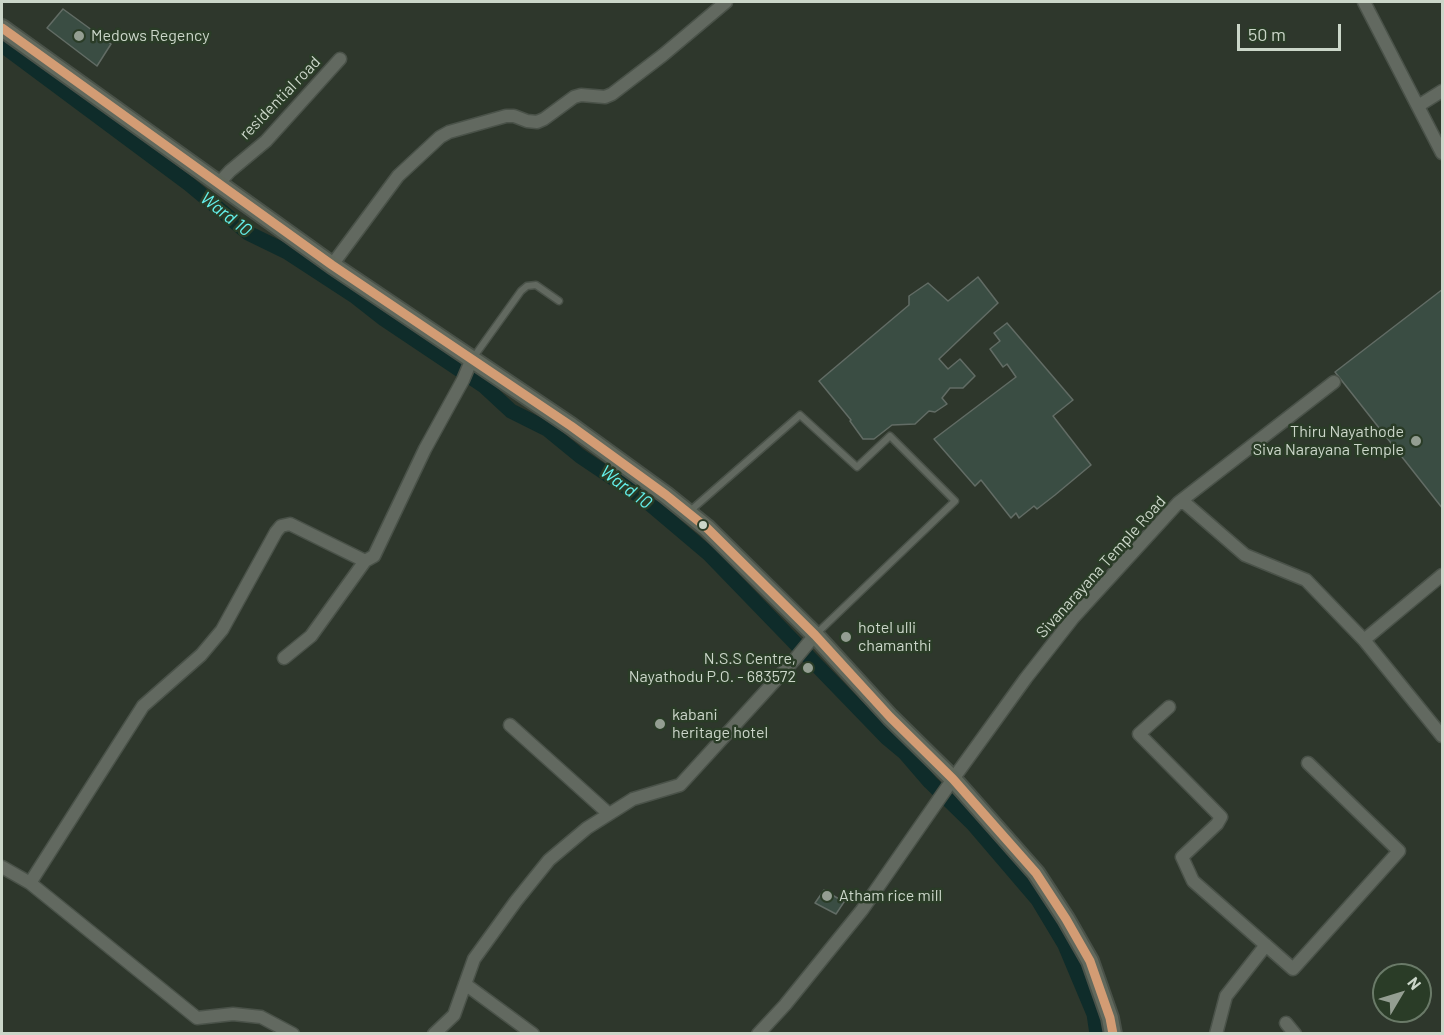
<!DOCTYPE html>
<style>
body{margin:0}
#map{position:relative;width:1444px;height:1035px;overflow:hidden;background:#2e372c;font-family:Barlow,sans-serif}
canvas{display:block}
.frame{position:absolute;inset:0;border:3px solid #cbd6c9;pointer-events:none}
.north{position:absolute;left:1372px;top:963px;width:60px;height:60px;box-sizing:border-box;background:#2a3c27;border:2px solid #6a7a68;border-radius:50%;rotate:52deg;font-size:16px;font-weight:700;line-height:24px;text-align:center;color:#cbd6c9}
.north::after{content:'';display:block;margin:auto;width:21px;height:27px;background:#949e92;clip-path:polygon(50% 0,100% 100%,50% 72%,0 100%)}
.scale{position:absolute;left:1237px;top:24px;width:104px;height:27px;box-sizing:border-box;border:3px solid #cbd6c9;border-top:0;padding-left:8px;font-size:18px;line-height:21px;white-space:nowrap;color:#cbd6c9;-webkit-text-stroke:4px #2a3c27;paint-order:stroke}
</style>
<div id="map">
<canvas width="1444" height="1035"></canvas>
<div class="frame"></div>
<div class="north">N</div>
<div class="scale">50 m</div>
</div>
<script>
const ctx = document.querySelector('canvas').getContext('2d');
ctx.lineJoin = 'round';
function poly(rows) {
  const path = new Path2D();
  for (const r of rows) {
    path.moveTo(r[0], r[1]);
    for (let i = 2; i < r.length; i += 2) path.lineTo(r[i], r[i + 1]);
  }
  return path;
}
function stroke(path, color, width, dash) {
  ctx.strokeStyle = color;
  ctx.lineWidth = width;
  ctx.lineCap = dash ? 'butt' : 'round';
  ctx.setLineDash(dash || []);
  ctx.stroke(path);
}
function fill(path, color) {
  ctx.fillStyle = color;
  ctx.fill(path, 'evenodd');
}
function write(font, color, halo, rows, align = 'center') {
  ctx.font = font + ' Barlow,sans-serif';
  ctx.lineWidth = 5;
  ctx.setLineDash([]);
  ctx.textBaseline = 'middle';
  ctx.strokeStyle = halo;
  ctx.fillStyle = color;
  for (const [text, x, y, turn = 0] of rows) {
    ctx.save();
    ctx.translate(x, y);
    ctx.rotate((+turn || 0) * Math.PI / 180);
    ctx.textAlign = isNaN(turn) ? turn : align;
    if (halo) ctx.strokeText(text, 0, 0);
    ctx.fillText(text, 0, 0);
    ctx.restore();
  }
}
stroke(poly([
 [2,45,189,184,248,233,287,252,356,297,384,319,484,386,511,411,547,429,580,456,644,499,709,554,887,738,905,753,930,782,973,824,1038,900,1065,945,1094,1014,1097,1034]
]), '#0f2c2a', 15);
const building = poly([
 [63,9,111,44,97,66,47,28,63,9],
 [978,277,998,303,939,359,948,369,960,359,975,376,963,388,950,388,942,398,947,404,935,412,929,411,915,424,892,425,874,439,863,439,850,421,851,420,819,381,909,305,909,296,928,283,948,301,978,277],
 [1443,289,1443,509,1335,372,1443,289],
 [1007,323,1073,400,1053,416,1091,465,1055,495,1037,509,1034,506,1019,518,1016,513,1011,518,981,480,975,486,934,439,1016,377,1007,364,1003,367,990,349,1000,341,994,333,1007,323],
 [824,890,844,902,836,914,815,903,824,890]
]);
fill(building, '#3a4d43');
stroke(building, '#626c65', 1.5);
const lane = poly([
 [473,358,521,291,527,286,536,285,559,301],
 [690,511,800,415,857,467,890,436,955,501,815,635]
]);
const street = poly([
 [1364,2,1442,153],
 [1418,106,1442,91],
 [218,184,230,171,266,141,340,59],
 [332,265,398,176,440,137,449,132,506,116,514,116,527,121,537,122,544,119,574,97,581,95,605,97,612,94,663,55,726,2],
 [1178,503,1334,382],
 [1364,640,1442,736],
 [284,658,311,636,365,561],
 [1169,707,1139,734,1221,817,1217,824,1182,857,1193,881,1293,969,1399,851,1308,763],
 [510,725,609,814],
 [2,867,30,883,197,1018,233,1014,261,1017,293,1034],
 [30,883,143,706,201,655,222,630,276,532,281,526,290,524,365,561,374,556,425,449,463,380,471,361],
 [465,984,533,1034],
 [1286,1023,1295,1034],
 [434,1034,454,1015,474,959,516,901,549,860,587,828,633,799,680,785,795,659,815,635],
 [758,1034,785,1005,862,910,953,779,1026,678,1073,618,1178,503,1185,503,1245,555,1306,580,1364,640,1442,575],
 [1216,1034,1226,996,1266,945]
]);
const secondary = poly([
 [2,28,332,265,571,426,666,495,707,528,815,635,890,717,953,779,1036,873,1066,919,1090,961,1110,1018,1113,1034]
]);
stroke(lane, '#4a5249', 9);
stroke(street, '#4a5249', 15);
stroke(secondary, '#4a5249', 20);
stroke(lane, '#626960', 6);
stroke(street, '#626960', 12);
stroke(secondary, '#62695d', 16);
stroke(poly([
 [2,28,332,265,571,426,666,495,707,528,815,635,890,717,953,779,1036,873,1066,919,1090,961,1110,1018,1113,1034]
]), '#d39c74', 9);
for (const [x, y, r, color] of [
 [79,36,6,"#949e92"],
 [1416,441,6,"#949e92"],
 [703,525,5,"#cbd6c9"],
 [846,637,6,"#949e92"],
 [808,668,6,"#949e92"],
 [660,724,6,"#949e92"],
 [827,896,6,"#949e92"]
]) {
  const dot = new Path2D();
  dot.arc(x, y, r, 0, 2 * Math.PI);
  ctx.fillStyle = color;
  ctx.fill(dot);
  stroke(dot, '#2a3c27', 2);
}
write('16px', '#cbd6c9', '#2a3c27', [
 ["Medows Regency",91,36],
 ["Thiru Nayathode",1404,432,"right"],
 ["Siva Narayana Temple",1404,450,"right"],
 ["hotel ulli",858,628],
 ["chamanthi",858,646],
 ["N.S.S Centre,",796,659,"right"],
 ["Nayathodu P.O. - 683572",796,677,"right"],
 ["kabani",672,715],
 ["heritage hotel",672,733],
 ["Atham rice mill",839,896]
], 'left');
write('16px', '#cbd6c9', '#2a3c27', [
 ["residential road",280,98,-46],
 ["Sivanarayana Temple Road",1101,567,-48]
]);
write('italic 18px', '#64f0eb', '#2a3c27', [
 ["Ward 10",226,214,38],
 ["Ward 10",626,487,37]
]);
</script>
